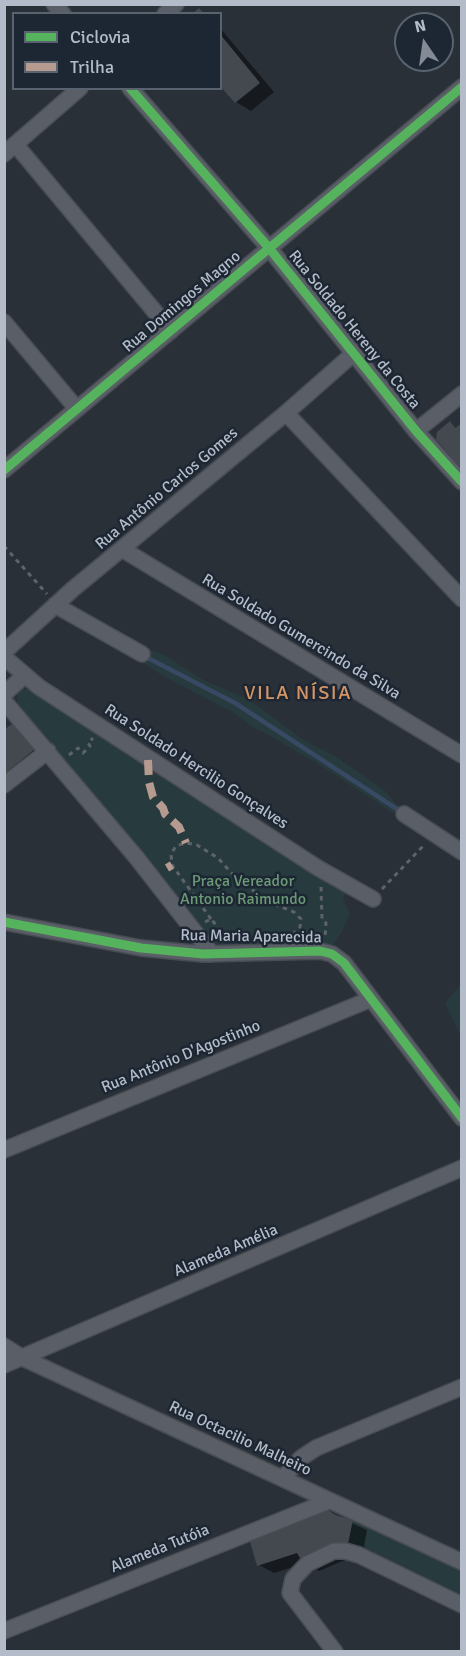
<!DOCTYPE html>
<meta charset="utf-8">
<style>
body{margin:0}
#map{position:relative;width:466px;height:1656px;overflow:hidden;background:#2a3038;font-family:Signika,sans-serif}
canvas{display:block}
.frame{position:absolute;inset:0;border:6px solid #b4bcc9;pointer-events:none}
.legend{position:absolute;left:12px;top:12px;width:210px;height:78px;box-sizing:border-box;background:#1d2633;border:2px solid #59626f;margin:0;padding:8px 10px;list-style:none;font-size:18px;color:#b4bcc9}
.legend li{display:flex;align-items:center;gap:12px;height:30px}
.legend b{width:30px;border:2px solid #59626f}
.north{position:absolute;left:394px;top:12px;width:60px;height:60px;box-sizing:border-box;background:#1d2633;border:2px solid #59626f;border-radius:50%;rotate:347deg;font-size:16px;font-weight:700;line-height:24px;text-align:center;color:#b4bcc9}
.north::after{content:'';display:block;margin:auto;width:21px;height:27px;background:#848b96;clip-path:polygon(50% 0,100% 100%,50% 72%,0 100%)}
</style>
<div id="map">
<canvas width="466" height="1656"></canvas>
<div class="frame"></div>
<ul class="legend">
<li><b style="height:8px;background:#56b35d"></b>Ciclovia</li>
<li><b style="height:8px;background:#b69a8f"></b>Trilha</li>
</ul>
<div class="north">N</div>
</div>
<script>
const ctx = document.querySelector('canvas').getContext('2d');
ctx.lineJoin = 'round';
function fill(path, color) {
  ctx.fillStyle = color;
  ctx.fill(path, 'evenodd');
}
function poly(rows) {
  const path = new Path2D();
  for (const r of rows) {
    path.moveTo(r[0], r[1]);
    for (let i = 2; i < r.length; i += 2) path.lineTo(r[i], r[i + 1]);
  }
  return path;
}
function stroke(path, color, width, dash) {
  ctx.strokeStyle = color;
  ctx.lineWidth = width;
  ctx.lineCap = dash ? 'butt' : 'round';
  ctx.setLineDash(dash || []);
  ctx.stroke(path);
}
function write(font, color, halo, rows, align = 'center') {
  ctx.font = font + ' Signika,sans-serif';
  ctx.lineWidth = 5;
  ctx.setLineDash([]);
  ctx.textBaseline = 'middle';
  ctx.strokeStyle = halo;
  ctx.fillStyle = color;
  for (const [text, x, y, turn = 0] of rows) {
    ctx.save();
    ctx.translate(x, y);
    ctx.rotate((+turn || 0) * Math.PI / 180);
    ctx.textAlign = isNaN(turn) ? turn : align;
    if (halo) ctx.strokeText(text, 0, 0);
    ctx.fillText(text, 0, 0);
    ctx.restore();
  }
}
fill(poly([
 [148,649,164,655,205,681,248,699,305,741,335,756,384,790,401,809,393,813,323,767,267,734,252,727,234,713,163,676,139,660],
 [28,688,346,890,343,900,350,913,342,932,331,947,233,948,219,945,207,938,18,705,18,692],
 [461,984,461,1036,445,1003],
 [353,1520,461,1569,461,1599,348,1544]
]), '#273a3e');
fill(poly([
 [220,28,274,92,251,111,236,102,220,84],
 [4,732,45,751,4,785],
 [340,1518,367,1530,363,1552,342,1554,345,1560,319,1571,306,1563,274,1573,259,1565,250,1539]
]), '#0007');
stroke(poly([
 [144,656,235,703,403,813]
]), '#384963', 4.5);
fill(poly([
 [199,8,204,14,192,14],
 [220,34,260,83,235,103,220,86],
 [450,421,455,428,462,423,462,470,436,439,437,432],
 [17,720,39,746,4,774,4,730],
 [324,1507,335,1515,353,1520,348,1544,303,1563,297,1553,257,1566,249,1538]
]), '#444950');
const minor = poly([
 [54,4,63,14],
 [165,14,176,4],
 [130,88,269,248,416,431,462,482],
 [16,145,171,331],
 [4,154,80,88],
 [4,322,77,409],
 [286,413,462,599],
 [416,431,462,394],
 [4,470,462,87],
 [122,549,462,755],
 [55,605,142,654],
 [4,652,73,589,286,413,353,354],
 [4,657,39,687,318,868,373,899],
 [4,694,24,676],
 [4,701,136,857,212,954],
 [4,785,48,751],
 [404,814,462,852],
 [4,922,141,948,203,954,320,951,332,954,344,963,462,1118],
 [4,1150,371,999],
 [4,1346,23,1358,462,1562],
 [4,1365,462,1168],
 [283,1478,301,1458,316,1448,462,1387],
 [4,1631,329,1501],
 [335,1652,290,1593,293,1579,307,1564,334,1551,345,1551,359,1555,462,1605]
]);
stroke(minor, '#484c53', 18);
stroke(poly([
 [4,546,47,594],
 [69,755,78,748,83,753,90,746,88,743,93,738],
 [321,887,322,919,326,923,325,938],
 [382,889,425,844],
 [211,919,172,865,171,854,176,846,186,843,197,845,218,858,236,878,269,902,294,912,301,919,300,927,291,936],
 [205,922,211,919,222,932,239,937]
]), '#5d636a', 3, [4.5, 4.5]);
stroke(minor, '#5a5e66', 15);
stroke(poly([
 [148,760,149,782,153,797,163,808,165,814,179,827,186,843],
 [167,868,172,865]
]), '#b69a8f', 8, [15, 8]);
stroke(poly([
 [130,88,269,248,416,431,462,482],
 [4,470,462,87],
 [4,922,141,948,203,954,320,951,332,954,344,963,462,1118]
]), '#56b35d', 9);
write('16px', '#b4bcc9', '#1d2633', [
 ["Rua Domingos Magno",182,302,-40],
 ["Rua Soldado Hereny da Costa",354,330,51],
 ["Rua Antônio Carlos Gomes",167,489,-40],
 ["Rua Soldado Gumercindo da Silva",301,637,31],
 ["Rua Soldado Hercilio Gonçalves",196,767,33],
 ["Rua Maria Aparecida",251,937,1],
 ["Rua Antônio D'Agostinho",181,1057,-22],
 ["Alameda Amélia",226,1251,-23],
 ["Rua Octacilio Malheiro",240,1439,25],
 ["Alameda Tutóia",160,1549,-22]
]);
write('16px', '#6b9a76', '#1d2633', [
 ["Praça Vereador",243,882],
 ["Antonio Raimundo",243,900]
]);
ctx.letterSpacing = '1.5px';
write('20px', '#d59563', '#1d2633', [
 ["VILA NÍSIA",298,694]
]);
ctx.letterSpacing = '0px';
</script>
